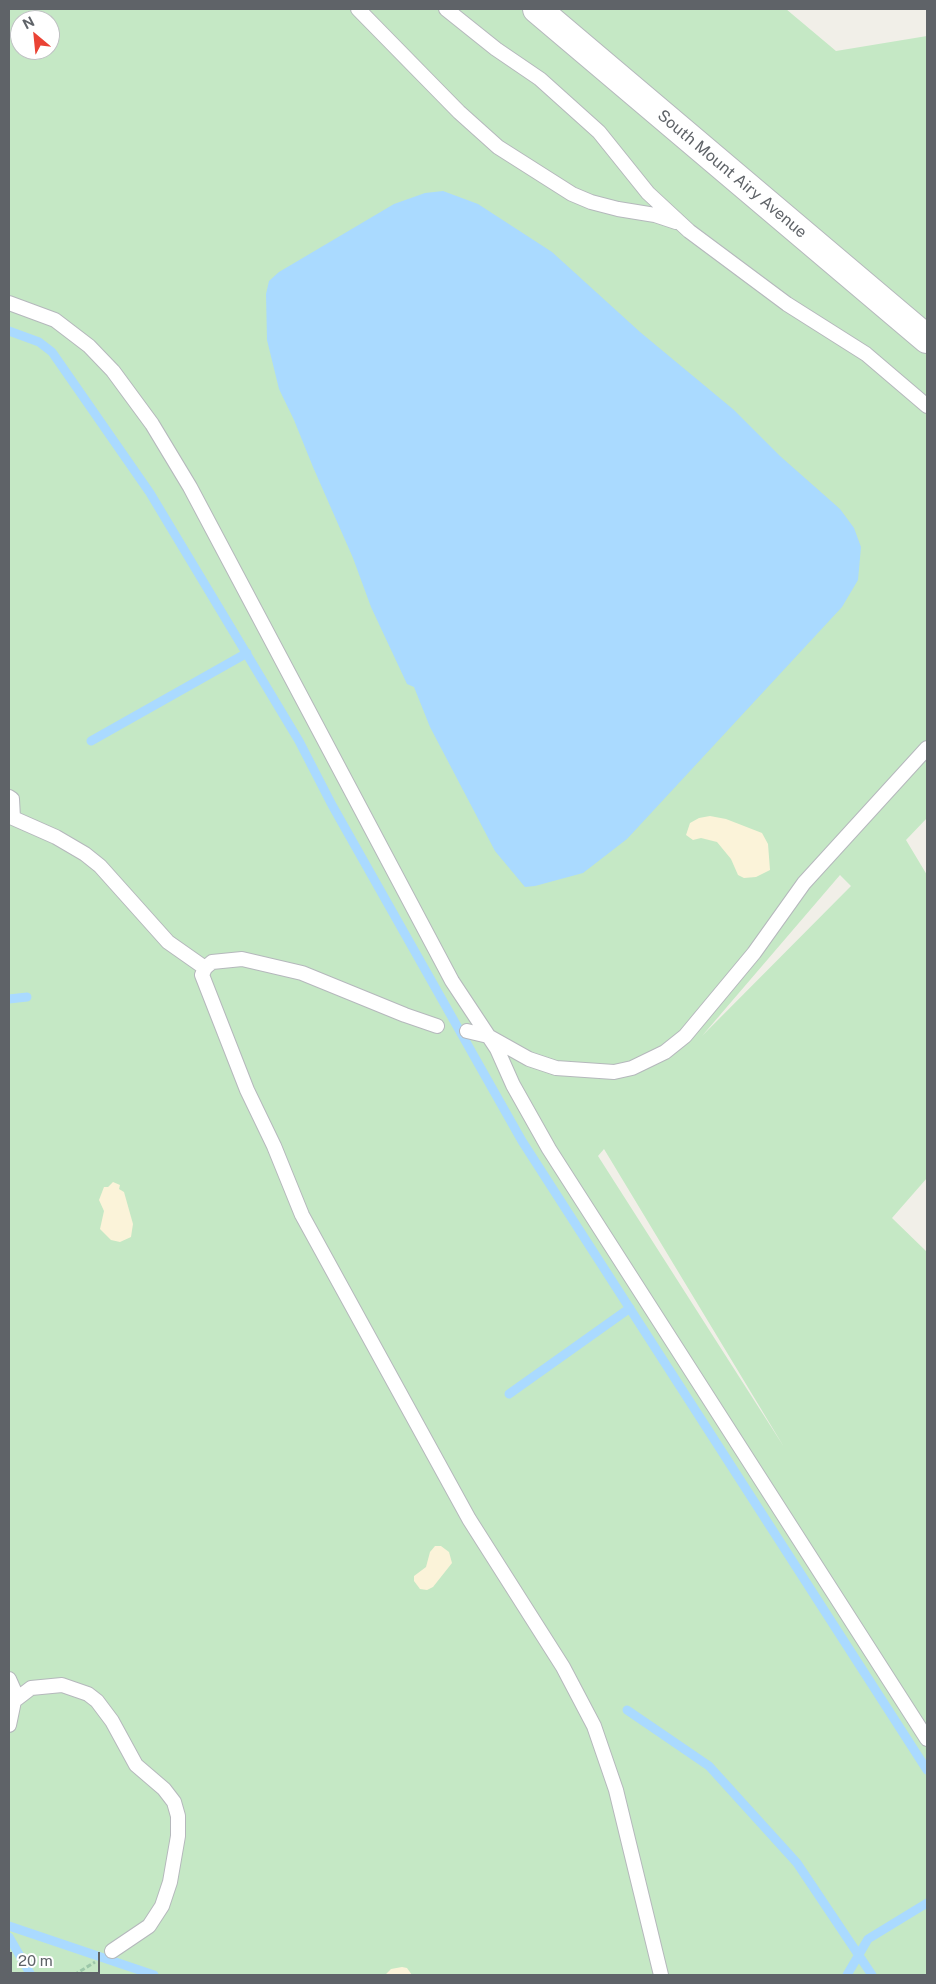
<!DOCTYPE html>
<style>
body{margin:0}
#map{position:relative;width:936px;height:1984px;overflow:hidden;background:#f1efe8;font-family:"Public Sans",sans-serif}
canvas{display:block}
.frame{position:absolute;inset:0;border:10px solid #5f6368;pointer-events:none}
.north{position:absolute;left:10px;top:10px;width:50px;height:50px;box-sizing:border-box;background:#fff;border:1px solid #bfc1c3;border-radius:50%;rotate:332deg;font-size:14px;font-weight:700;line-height:20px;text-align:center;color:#5f6368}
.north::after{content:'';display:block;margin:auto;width:18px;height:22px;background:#ea4335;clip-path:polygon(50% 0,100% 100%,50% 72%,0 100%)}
.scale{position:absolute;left:10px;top:1952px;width:90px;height:22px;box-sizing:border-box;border:2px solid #5f6368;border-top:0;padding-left:6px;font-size:15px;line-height:18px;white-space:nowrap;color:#5f6368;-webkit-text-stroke:4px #fff;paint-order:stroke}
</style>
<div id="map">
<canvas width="936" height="1984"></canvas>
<div class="frame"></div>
<div class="north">N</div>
<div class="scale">20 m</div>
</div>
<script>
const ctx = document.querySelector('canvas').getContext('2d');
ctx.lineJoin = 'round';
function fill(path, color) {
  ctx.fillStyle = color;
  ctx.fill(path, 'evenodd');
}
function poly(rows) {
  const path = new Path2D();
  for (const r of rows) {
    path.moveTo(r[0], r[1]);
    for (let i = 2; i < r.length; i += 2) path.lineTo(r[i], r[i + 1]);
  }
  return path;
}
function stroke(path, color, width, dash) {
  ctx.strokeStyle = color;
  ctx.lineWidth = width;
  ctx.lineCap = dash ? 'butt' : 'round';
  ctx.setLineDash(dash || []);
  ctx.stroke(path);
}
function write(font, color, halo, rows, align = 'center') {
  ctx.font = font + ' "Public Sans",sans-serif';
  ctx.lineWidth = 4;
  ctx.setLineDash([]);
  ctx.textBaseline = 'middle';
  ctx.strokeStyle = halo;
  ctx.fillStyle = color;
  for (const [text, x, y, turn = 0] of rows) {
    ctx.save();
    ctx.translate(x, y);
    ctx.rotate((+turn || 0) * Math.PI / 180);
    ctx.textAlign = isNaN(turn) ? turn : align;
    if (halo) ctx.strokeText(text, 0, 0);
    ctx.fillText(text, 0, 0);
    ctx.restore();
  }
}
fill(poly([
 [9,9,786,9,836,51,927,36,927,818,906,840,927,875,927,1178,892,1218,927,1252,927,1975,9,1975],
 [20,20,50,20,50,50,20,50],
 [840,875,851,886,702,1036],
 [604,1149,784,1447,598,1156]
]), '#c5e8c5');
fill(poly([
 [710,816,726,819,762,833,768,844,770,870,756,877,744,878,738,875,731,859,717,842,701,838,693,840,686,835,690,823,699,818],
 [113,1182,120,1185,119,1189,124,1192,133,1224,131,1237,120,1242,111,1240,100,1229,104,1211,99,1200,104,1187,108,1187],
 [435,1546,441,1546,449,1552,452,1563,433,1587,427,1590,420,1589,414,1581,414,1576,426,1567,430,1552],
 [402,1967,407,1968,412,1975,385,1975,391,1969]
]), '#fbf3d9');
fill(poly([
 [443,191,478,204,552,252,640,332,734,410,780,456,840,509,854,528,861,547,858,580,842,607,627,839,583,873,535,886,525,887,495,851,430,727,414,687,407,684,371,607,353,558,313,467,294,420,279,389,267,340,266,294,269,281,279,272,394,204,425,193]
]), '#aadaff');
stroke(poly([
 [9,331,39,342,52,352,150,493,299,741,332,805,522,1141,927,1770],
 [91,741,247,653],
 [9,999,27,997],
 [509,1394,630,1308],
 [627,1710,709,1766,797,1863,872,1975],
 [9,1926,154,1975],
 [9,1937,31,1975],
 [847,1975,868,1939,927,1903]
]), '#aadaff', 9);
const service = poly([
 [358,9,459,112,498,147,572,194,591,202,618,209,655,215,676,222],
 [446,9,496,49,540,79,599,132,648,193,689,231,787,304,866,354,927,406],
 [9,303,55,320,89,346,113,371,152,424,190,487,452,981,497,1049,513,1085,549,1149,927,1739],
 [9,797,12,799,13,818],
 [13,818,56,837,85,854,100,866,168,942,205,968],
 [437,1026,405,1015,302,973,242,959,212,962,205,968,202,975,247,1090,274,1146,302,1215,469,1519,563,1667,594,1726,616,1790,661,1975],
 [467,1031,488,1036,529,1059,556,1068,614,1072,632,1068,665,1052,685,1036,754,953,804,883,927,748],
 [9,1679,17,1697],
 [9,1725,14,1701,31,1688,62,1685,88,1694,97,1701,112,1721,136,1765,164,1789,174,1802,178,1816,178,1836,170,1882,162,1906,149,1926,112,1951]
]);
const tertiary = poly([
 [537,9,927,339]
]);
stroke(service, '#b5b8bc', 16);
stroke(tertiary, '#b5b8bc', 30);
stroke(poly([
 [74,1975,95,1962]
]), '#9cc7a9', 3, [5, 2.5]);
stroke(service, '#fff', 14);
stroke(tertiary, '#fff', 28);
write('16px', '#5f6368', '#fff', [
 ["South Mount Airy Avenue",732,174,40]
]);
</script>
